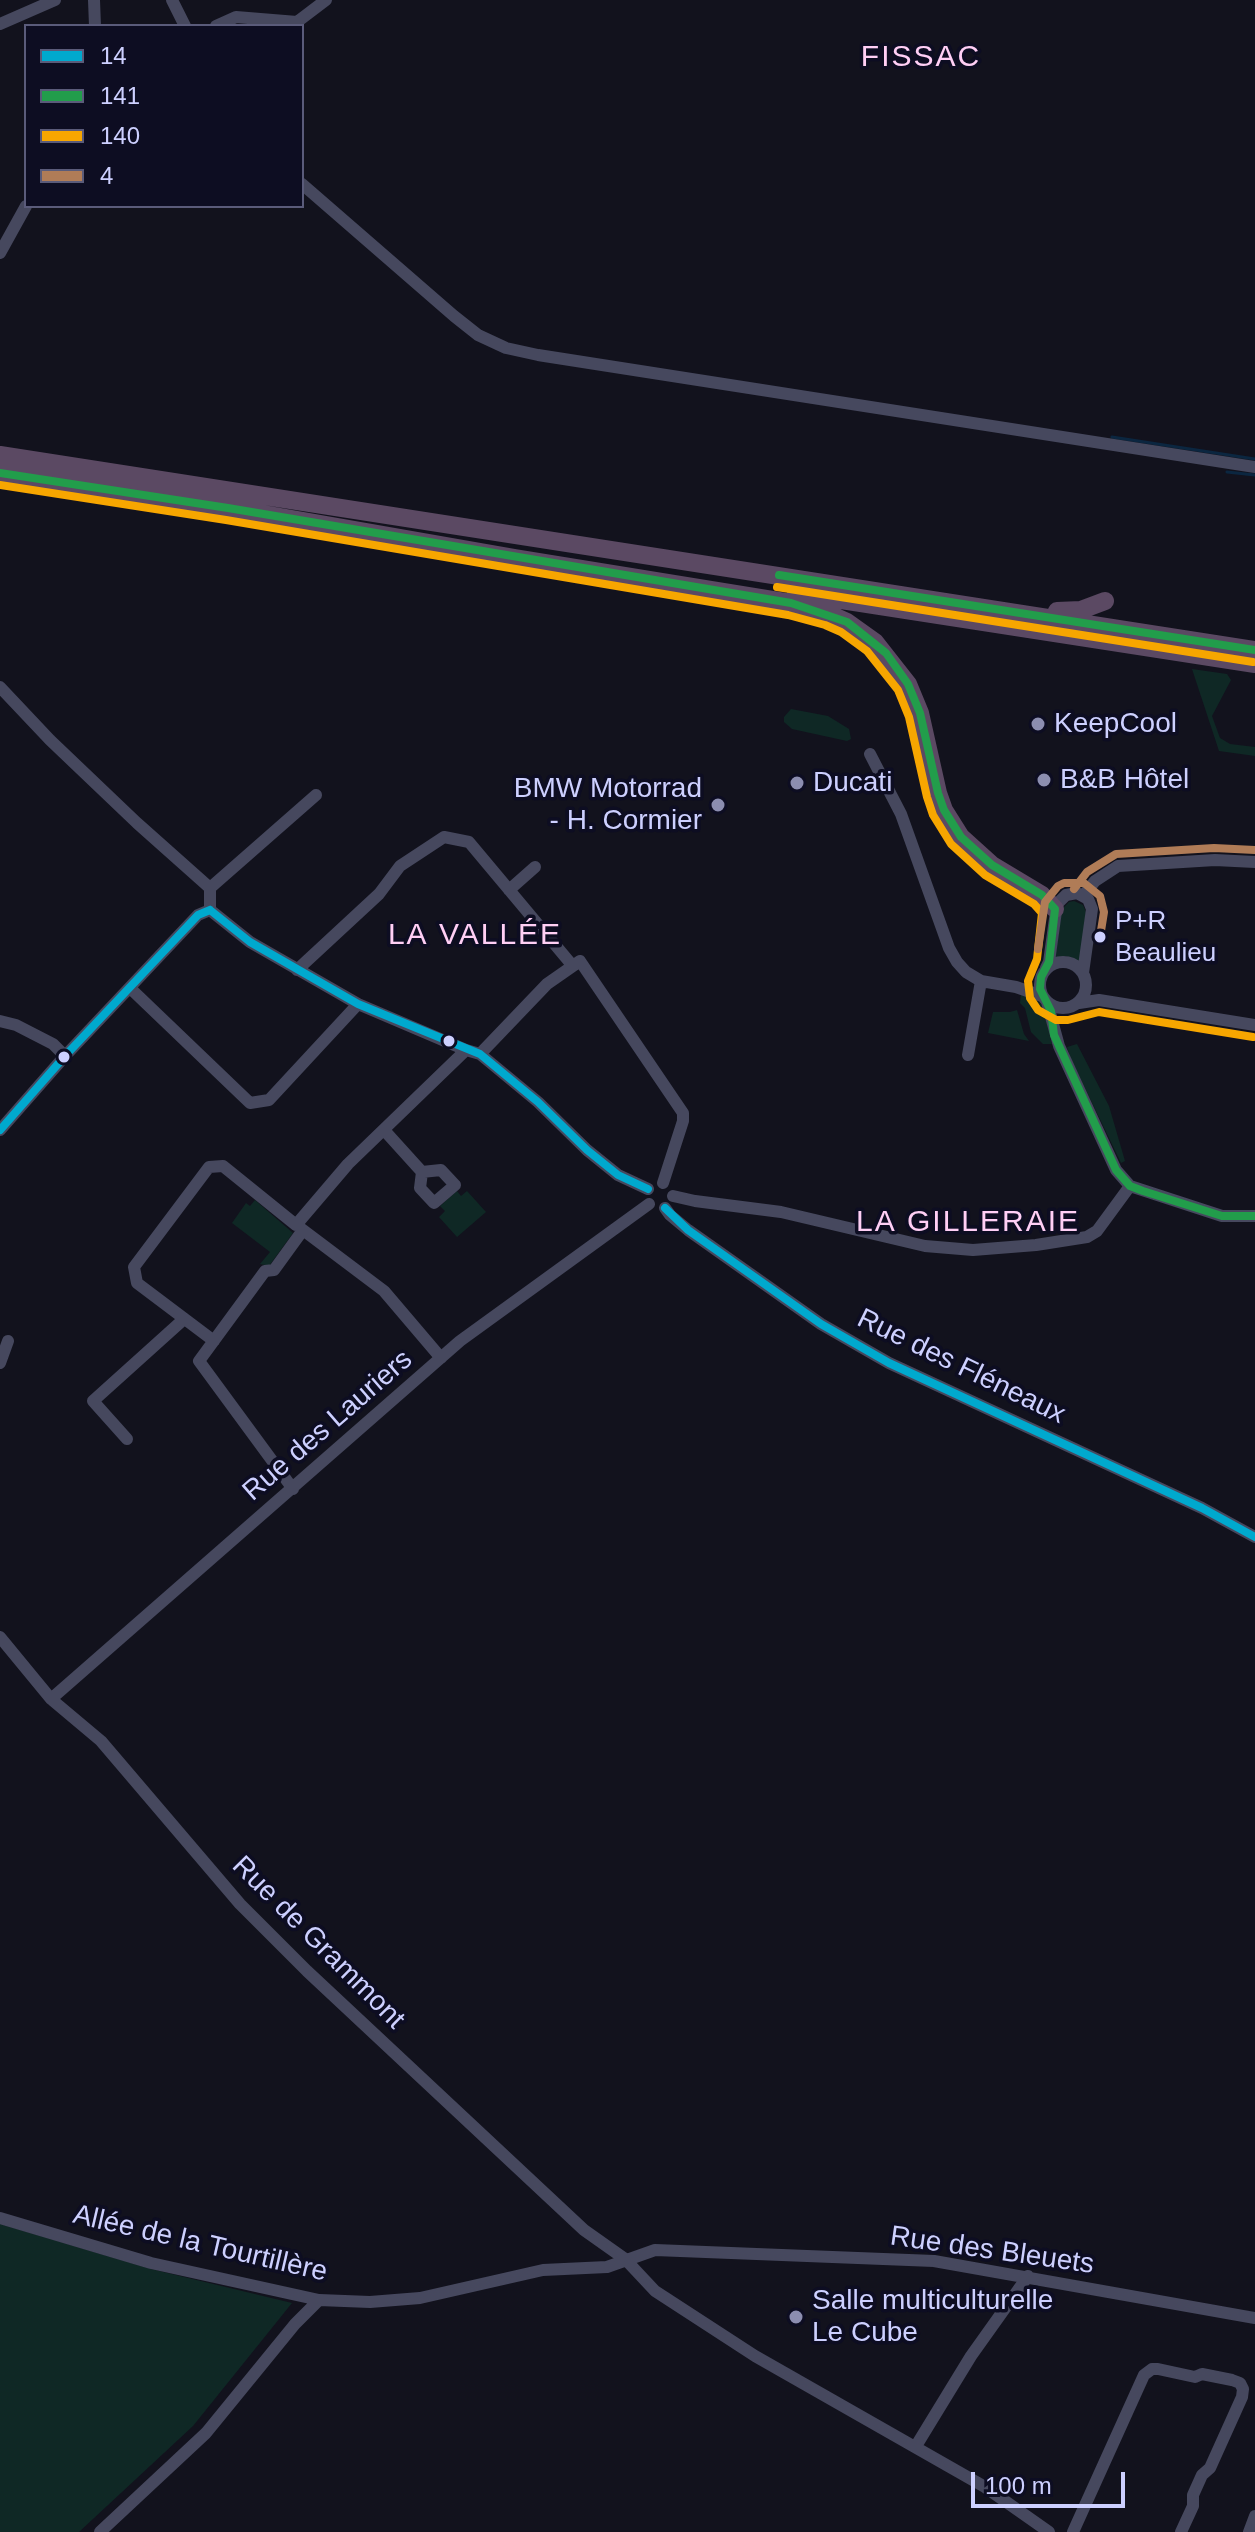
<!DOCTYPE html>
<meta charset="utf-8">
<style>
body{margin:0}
#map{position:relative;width:1255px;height:2532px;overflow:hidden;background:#12121d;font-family:Helvetica,sans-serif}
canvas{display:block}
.legend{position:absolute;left:24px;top:24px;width:280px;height:184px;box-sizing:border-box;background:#0d0d22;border:2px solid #5a5b7a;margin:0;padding:10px 14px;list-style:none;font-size:24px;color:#cdd0ff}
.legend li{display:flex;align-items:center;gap:16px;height:40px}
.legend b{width:40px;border:2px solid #5a5b7a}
.scale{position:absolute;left:971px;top:2472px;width:154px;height:36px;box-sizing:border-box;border:4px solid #cdd0ff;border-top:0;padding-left:10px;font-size:24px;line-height:28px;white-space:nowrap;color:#cdd0ff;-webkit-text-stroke:6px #0d0d22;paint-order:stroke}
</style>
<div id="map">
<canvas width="1255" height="2532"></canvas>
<ul class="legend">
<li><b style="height:10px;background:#00a9ce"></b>14</li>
<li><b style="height:10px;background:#229d4b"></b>141</li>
<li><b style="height:10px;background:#f7a600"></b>140</li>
<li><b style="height:10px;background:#b07c57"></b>4</li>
</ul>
<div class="scale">100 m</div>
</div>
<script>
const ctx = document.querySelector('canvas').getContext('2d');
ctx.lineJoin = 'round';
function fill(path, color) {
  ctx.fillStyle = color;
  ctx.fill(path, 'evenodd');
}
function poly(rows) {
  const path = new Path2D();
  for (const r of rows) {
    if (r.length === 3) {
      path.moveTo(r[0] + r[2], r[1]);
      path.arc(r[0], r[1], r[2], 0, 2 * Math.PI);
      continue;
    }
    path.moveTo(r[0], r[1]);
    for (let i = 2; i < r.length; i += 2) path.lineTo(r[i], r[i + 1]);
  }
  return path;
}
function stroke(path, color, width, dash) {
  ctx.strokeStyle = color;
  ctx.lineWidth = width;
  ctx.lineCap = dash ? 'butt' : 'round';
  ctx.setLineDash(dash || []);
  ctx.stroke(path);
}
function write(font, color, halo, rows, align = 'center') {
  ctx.font = font + ' Helvetica,sans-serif';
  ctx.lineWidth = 7;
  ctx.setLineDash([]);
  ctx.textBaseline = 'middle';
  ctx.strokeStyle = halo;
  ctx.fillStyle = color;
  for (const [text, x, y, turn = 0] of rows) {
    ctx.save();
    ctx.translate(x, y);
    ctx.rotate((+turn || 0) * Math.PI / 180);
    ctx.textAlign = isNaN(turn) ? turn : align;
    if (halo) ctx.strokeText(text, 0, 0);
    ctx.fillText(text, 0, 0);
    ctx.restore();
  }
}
fill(poly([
 [1192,669,1227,674,1231,680,1212,716,1220,738,1230,744,1255,747,1255,756,1219,751],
 [791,709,828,716,849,729,851,739,847,741,792,729,784,722,784,717],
 [1074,901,1083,905,1086,912,1080,963,1066,956,1055,958,1062,909,1069,902],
 [1021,994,1036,999,1043,1007,1052,1044,1043,1044,1031,1032,1025,1008,1020,1003],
 [1017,1010,1024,1034,1029,1041,988,1033,993,1012,1010,1012],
 [1077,1044,1109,1106,1125,1161,1121,1163,1071,1059,1067,1047],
 [457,1191,461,1196,467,1191,486,1212,457,1237,439,1217,445,1211,440,1206],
 [255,1200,293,1233,269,1266,260,1264,270,1252,232,1223,246,1203,250,1206],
 [0,2224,151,2269,292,2303,193,2426,79,2532,0,2532]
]), '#0f2825');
stroke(poly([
 [1112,437,1255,459],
 [1227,472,1255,475]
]), '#0b2640', 3);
stroke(poly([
 [94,0,95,26],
 [172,0,185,26],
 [0,24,55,0],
 [216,26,236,17,297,22,326,0],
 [302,184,454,316,478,335,506,348,538,355,1255,467],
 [0,253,26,206],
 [0,687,50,740,137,823,210,888,210,910],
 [870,754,901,814,949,948,957,962,966,972,981,981,1016,987,1042,996],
 [210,888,316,795],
 [509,890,535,867],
 [1083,896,1095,881,1118,866,1215,860,1255,862],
 [210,910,250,942,358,1004,466,1050,480,1054,538,1102,587,1150,618,1175,648,1189],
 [1063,985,23],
 [1046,968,1049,962,1057,904,1066,895,1077,893,1088,899,1092,909,1083,973],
 [297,970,379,894,400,866,444,837,469,842,572,965],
 [131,989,250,1103,269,1100,358,1004],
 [1047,1002,1059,1046,1116,1170,1130,1186,1222,1216,1255,1216],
 [1079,1003,1099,1000,1255,1025],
 [0,1021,16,1025,53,1044,65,1056],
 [480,1054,547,984,580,961,683,1113,683,1121,663,1183],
 [968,1055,981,981],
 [0,1130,65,1056,198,915,210,910],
 [384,1130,422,1172,420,1188,434,1203,455,1185,441,1170,422,1172],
 [673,1196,695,1201,781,1212,925,1246,973,1250,1036,1245,1087,1237,1097,1231,1130,1186],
 [665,1208,670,1215,688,1230,821,1324,889,1363,1202,1508,1255,1537],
 [299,1227,384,1291,441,1358],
 [214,1341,137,1283,134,1267,209,1167,223,1166,296,1225,348,1164,466,1050],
 [0,1363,8,1341],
 [127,1439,93,1401,184,1319],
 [293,1489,199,1361,265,1271,274,1270,303,1230],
 [0,1637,51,1699,101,1741,240,1904,307,1971,584,2230,625,2259,655,2291,755,2356,985,2487,1049,2532],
 [51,1699,460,1341,649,1204],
 [0,2218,151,2263,319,2300,370,2302,420,2298,543,2270,607,2267,655,2250,934,2261,1255,2318],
 [916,2446,971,2356,1028,2276],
 [100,2532,206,2433,295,2324,319,2300],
 [1073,2532,1144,2375,1152,2369,1158,2369,1195,2377,1202,2374,1232,2380,1240,2383,1243,2389,1242,2397,1210,2468,1202,2475,1193,2495,1193,2506,1181,2532],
 [1249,2532,1255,2516]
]), '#46485e', 12);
stroke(poly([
 [0,455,1255,650],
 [0,473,228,508,515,558,791,603,829,614,847,622,875,642,908,684,920,713,938,793,944,810,961,837,992,865,1042,895,1055,909],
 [796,593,1255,664],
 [1057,611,1081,610,1105,601]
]), '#5b4963', 18);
stroke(poly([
 [210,910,250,942,358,1004,480,1054,538,1102,587,1150,618,1175,648,1189],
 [0,1130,65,1056,198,915,210,910],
 [665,1208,688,1230,821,1324,889,1363,1202,1508,1255,1537]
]), '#00a9ce', 8);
stroke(poly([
 [0,473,228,508,791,603,847,622,886,653,908,684,920,713,938,793,944,810,961,837,992,865,1042,895,1055,909,1049,962,1041,977,1040,989,1051,1011,1054,1035,1116,1170,1130,1186,1143,1191,1222,1216,1255,1216],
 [779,575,1255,650]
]), '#229d4b', 8);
stroke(poly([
 [0,485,226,520,788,615,825,625,841,632,867,651,898,690,909,717,927,797,933,815,951,844,985,875,1034,904,1042,913,1037,959,1028,981,1030,998,1038,1010,1056,1020,1068,1020,1099,1012,1253,1037],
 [777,587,1253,662]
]), '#f7a600', 8);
stroke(poly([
 [1074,889,1087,872,1116,854,1214,848,1255,850],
 [1038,949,1045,902,1058,886,1064,883,1084,883,1100,896,1104,912,1100,937]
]), '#b07c57', 8);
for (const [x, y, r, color] of [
 [1038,724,8,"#8c8eb0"],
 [1044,780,8,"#8c8eb0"],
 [797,783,8,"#8c8eb0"],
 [718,805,8,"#8c8eb0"],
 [1100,937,7,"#cdd0ff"],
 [449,1041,7,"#cdd0ff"],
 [64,1057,7,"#cdd0ff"],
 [796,2317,8,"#8c8eb0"]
]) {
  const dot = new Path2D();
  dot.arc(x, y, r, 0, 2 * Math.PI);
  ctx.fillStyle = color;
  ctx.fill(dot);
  stroke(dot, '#0d0d22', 3);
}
write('26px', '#cdd0ff', '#0d0d22', [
 ["P+R",1115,922],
 ["Beaulieu",1115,954]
], 'left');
write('28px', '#cdd0ff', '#0d0d22', [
 ["KeepCool",1054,724],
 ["B&B Hôtel",1060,780],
 ["Ducati",813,783],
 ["BMW Motorrad",702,789,"right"],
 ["- H. Cormier",702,821,"right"],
 ["Salle multiculturelle",812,2301],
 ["Le Cube",812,2333]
], 'left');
write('28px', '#cdd0ff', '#0d0d22', [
 ["Rue des Fléneaux",961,1367,26],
 ["Rue des Lauriers",328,1426,-41],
 ["Rue de Grammont",318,1943,45],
 ["Allée de la Tourtillère",200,2244,13],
 ["Rue des Bleuets",992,2251,8]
]);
ctx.letterSpacing = '2px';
write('30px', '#ffcff5', '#0d0d22', [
 ["FISSAC",921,58],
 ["LA VALLÉE",475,936],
 ["LA GILLERAIE",968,1223]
]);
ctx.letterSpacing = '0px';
</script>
